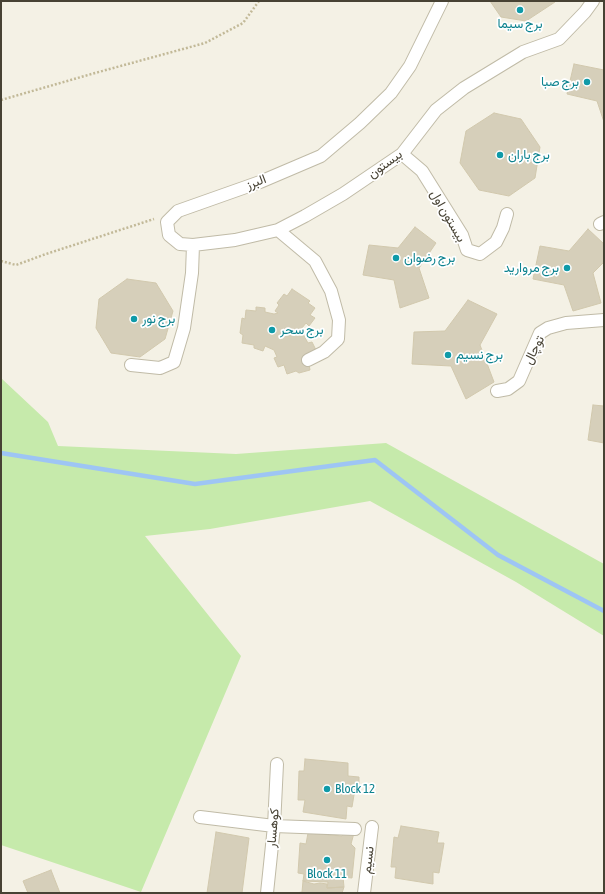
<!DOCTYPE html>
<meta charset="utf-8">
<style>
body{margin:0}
#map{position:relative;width:605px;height:894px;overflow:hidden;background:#f4f1e5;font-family:"Asap Condensed",sans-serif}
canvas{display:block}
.frame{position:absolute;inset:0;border:2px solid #474234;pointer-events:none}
</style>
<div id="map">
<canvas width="605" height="894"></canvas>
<div class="frame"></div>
</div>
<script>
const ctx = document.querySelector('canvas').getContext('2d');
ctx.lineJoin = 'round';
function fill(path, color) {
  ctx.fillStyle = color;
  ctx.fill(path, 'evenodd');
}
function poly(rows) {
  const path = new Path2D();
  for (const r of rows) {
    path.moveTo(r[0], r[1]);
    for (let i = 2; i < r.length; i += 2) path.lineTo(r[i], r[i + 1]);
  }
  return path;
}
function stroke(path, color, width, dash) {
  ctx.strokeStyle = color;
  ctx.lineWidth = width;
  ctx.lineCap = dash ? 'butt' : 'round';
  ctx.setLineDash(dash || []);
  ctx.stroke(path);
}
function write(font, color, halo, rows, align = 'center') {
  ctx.font = font + ' "Asap Condensed",Vazirmatn,sans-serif';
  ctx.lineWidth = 3.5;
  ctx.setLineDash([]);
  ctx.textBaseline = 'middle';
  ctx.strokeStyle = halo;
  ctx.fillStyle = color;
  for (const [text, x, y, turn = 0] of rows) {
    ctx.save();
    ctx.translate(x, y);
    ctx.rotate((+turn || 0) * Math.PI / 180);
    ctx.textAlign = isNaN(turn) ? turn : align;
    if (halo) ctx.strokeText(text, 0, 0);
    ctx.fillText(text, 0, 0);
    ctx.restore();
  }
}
fill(poly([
 [1,378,48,422,58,446,236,454,386,443,604,564,604,636,516,582,370,501,210,529,145,536,241,656,141,892,1,845]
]), '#c6eaab');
stroke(poly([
 [1,453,195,484,375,460,498,555,604,611]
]), '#9ec5f4', 4.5);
const building = poly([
 [490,1,555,1,555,2,526,21,501,17,490,1],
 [574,64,604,70,604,122,597,101,567,94,574,64],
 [494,113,521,119,540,147,535,178,509,196,479,190,460,163,466,131,494,113],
 [415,227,436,243,419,268,429,298,400,308,394,280,363,275,369,245,398,248,415,227],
 [588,229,604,244,604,262,593,273,601,303,573,311,564,285,533,279,540,246,569,251,588,229],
 [127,279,156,283,173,311,165,339,140,357,111,353,96,328,99,299,127,279],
 [292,289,310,301,308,303,315,308,310,315,315,318,309,326,306,323,302,328,304,336,308,343,312,342,316,350,309,364,310,370,299,373,296,371,287,374,284,365,278,367,274,358,277,357,274,350,265,346,263,351,254,348,254,345,242,343,243,335,240,333,242,318,245,319,246,310,256,311,256,307,265,308,265,312,274,314,278,313,275,311,279,305,277,303,284,294,287,296,292,289],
 [468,300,497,314,480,345,494,382,466,399,451,366,412,364,414,332,445,331,468,300],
 [593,405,604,406,604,443,588,440,593,405],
 [305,759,348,763,348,776,359,777,359,789,355,789,352,807,347,806,346,819,303,812,305,800,298,800,299,771,304,771,305,759],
 [401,826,439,832,437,843,444,843,439,873,433,872,433,884,395,878,396,867,391,867,394,837,398,838,401,826],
 [216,832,249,838,242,893,207,893,216,832],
 [344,832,354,833,351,844,355,848,352,878,343,877,344,887,327,888,328,882,303,881,304,874,298,873,300,843,306,844,308,833,342,836,344,832],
 [51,870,60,893,28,893,23,881,51,870],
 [303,881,314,884,320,883,327,884,327,888,344,887,342,893,296,893,302,892,303,881]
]);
fill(building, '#d6cfba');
stroke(building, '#d1c8ad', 1);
const street = poly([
 [442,1,410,66,391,93,360,123,321,156,260,182,178,211,167,222,169,235,180,244,193,245,235,240,278,230,305,216,343,194,402,154,436,110,464,88,523,52,559,39,585,12,593,1],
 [402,154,422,171,462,235,467,250,480,254,496,242,503,228,507,214],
 [600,224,604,222],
 [278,230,315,261,331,291,339,320,338,339,324,352,308,360],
 [131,365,160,368,174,362,184,328,192,273,193,245],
 [497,391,508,389,519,381,540,333,548,328,566,323,604,320],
 [200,817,274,826,355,829],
 [267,893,274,826,277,764],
 [364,893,372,827]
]);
stroke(street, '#c0bba7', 14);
stroke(poly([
 [1,100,95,73,205,43,243,23,259,1],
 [1,261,16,265,46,254,154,219]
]), '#c2b998', 2.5, [2, 2]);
stroke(street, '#fff', 12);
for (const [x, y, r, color] of [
 [520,10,4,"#0f9aa8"],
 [587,82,4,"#0f9aa8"],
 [500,155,4,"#0f9aa8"],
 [396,258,4,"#0f9aa8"],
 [567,268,4,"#0f9aa8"],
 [134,319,4,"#0f9aa8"],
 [272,330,4,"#0f9aa8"],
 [448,355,4,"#0f9aa8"],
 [327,789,4,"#0f9aa8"],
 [327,860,4,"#0f9aa8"]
]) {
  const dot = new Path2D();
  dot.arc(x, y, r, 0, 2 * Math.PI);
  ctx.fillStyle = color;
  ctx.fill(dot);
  stroke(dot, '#fff', 1.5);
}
write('13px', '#0d838f', '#fff', [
 ["برج سیما",520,24,"center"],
 ["برج صبا",579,82,"right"],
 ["برج باران",508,155],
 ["برج رضوان",404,258],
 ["برج مروارید",559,268,"right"],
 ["برج نور",142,319],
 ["برج سحر",280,330],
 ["برج نسیم",456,355],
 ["Block 12",335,789],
 ["Block 11",327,874,"center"]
], 'left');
write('13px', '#474234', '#fff', [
 ["بیستون",385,164,-36],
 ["البرز",256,182,-21],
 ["بیستون اول",448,216,60],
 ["توچال",534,350,-63],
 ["کوهسار",273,828,-85],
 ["نسیم",368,860,-83]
]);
</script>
